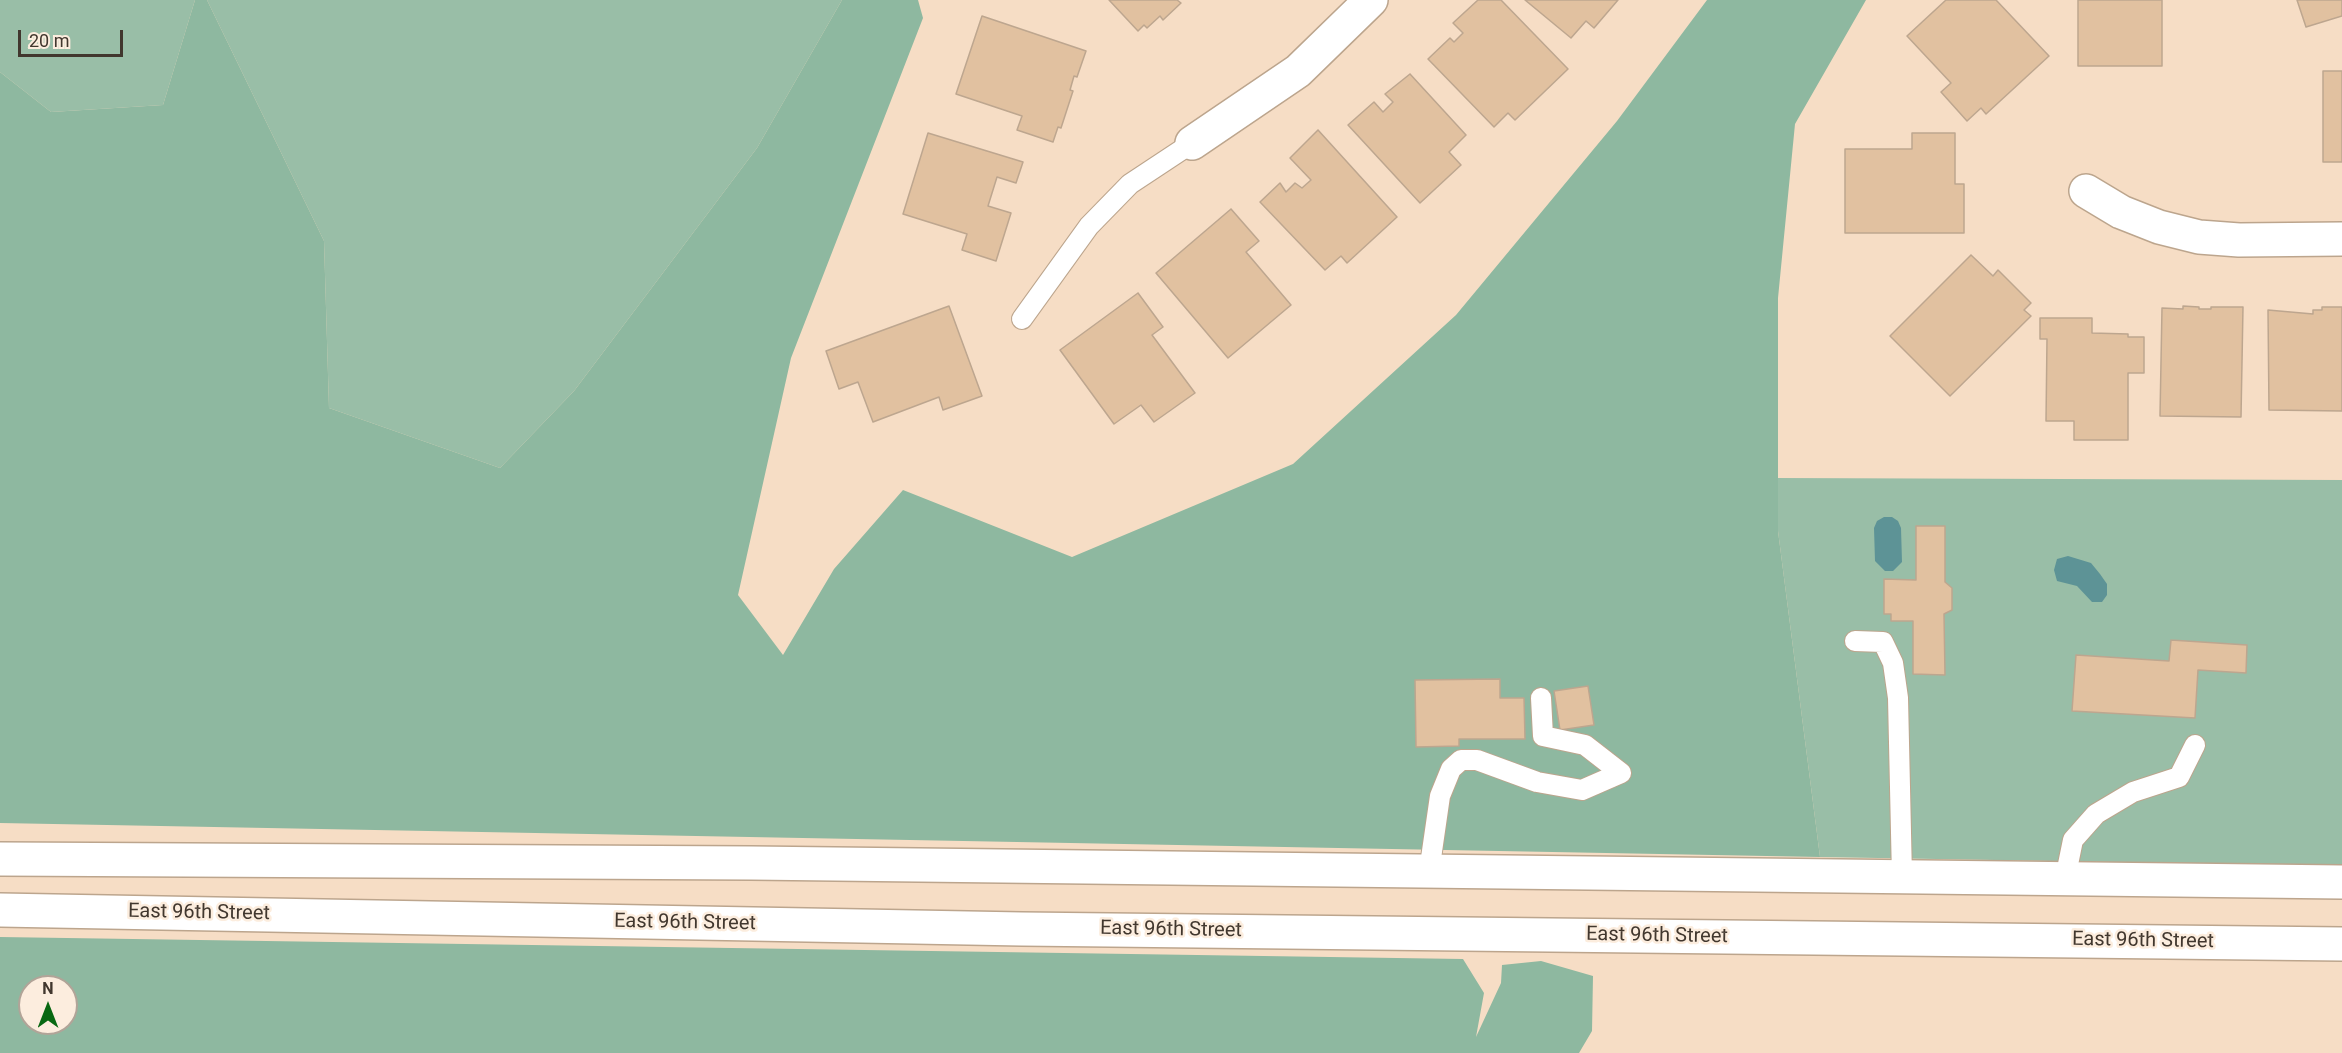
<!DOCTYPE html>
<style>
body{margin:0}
#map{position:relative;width:2342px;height:1053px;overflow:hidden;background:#f6ddc5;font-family:Roboto,sans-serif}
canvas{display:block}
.north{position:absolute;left:18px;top:975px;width:60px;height:60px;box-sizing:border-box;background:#fcedde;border:2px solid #b1a498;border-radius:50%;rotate:0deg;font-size:16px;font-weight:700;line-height:24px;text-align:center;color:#41372e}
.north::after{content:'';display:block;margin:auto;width:21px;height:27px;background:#086812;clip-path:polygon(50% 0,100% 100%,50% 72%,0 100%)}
.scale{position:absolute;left:18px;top:30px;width:105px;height:27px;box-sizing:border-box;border:3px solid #41372e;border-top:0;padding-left:8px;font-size:18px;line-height:21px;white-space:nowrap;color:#41372e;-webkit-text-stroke:4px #fcedde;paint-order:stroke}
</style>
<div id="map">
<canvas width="2342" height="1053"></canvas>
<div class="north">N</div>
<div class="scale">20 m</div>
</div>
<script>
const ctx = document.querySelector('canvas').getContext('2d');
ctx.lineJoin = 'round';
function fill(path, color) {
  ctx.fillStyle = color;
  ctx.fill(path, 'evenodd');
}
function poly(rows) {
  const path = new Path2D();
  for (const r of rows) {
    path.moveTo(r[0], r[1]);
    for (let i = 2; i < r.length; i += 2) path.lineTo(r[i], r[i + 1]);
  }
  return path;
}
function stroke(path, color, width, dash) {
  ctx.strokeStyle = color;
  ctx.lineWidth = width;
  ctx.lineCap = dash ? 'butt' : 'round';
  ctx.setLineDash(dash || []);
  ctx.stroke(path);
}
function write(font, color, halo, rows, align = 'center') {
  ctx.font = font + ' Roboto,sans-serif';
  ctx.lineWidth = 5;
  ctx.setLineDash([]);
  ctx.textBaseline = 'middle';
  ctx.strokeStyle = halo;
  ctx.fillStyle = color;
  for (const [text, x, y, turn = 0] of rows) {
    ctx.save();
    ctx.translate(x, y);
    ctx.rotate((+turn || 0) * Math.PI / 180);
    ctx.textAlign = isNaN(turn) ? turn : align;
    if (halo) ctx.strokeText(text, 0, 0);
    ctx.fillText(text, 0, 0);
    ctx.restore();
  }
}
fill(poly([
 [0,0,195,0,163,105,51,112,0,72],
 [207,0,842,0,757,148,574,391,500,468,329,408,324,241],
 [1778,478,2342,480,2342,866,1820,857,1778,531]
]), '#99bea7');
fill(poly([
 [195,0,207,0,324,241,329,408,500,468,574,391,757,148,842,0,918,0,923,18,791,358,738,595,783,655,834,569,903,490,1072,557,1293,464,1456,315,1617,121,1707,0,1866,0,1795,124,1778,298,1778,531,1820,857,0,823,0,72,51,112,163,105],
 [0,937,1463,959,1484,993,1476,1037,1501,983,1502,965,1541,961,1593,976,1592,1031,1579,1053,0,1053],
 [30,987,66,987,66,1023,30,1023]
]), '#8eb8a0');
fill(poly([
 [1884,517,1892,517,1898,521,1901,528,1902,562,1893,571,1885,571,1875,561,1874,528,1877,521],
 [2068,556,2091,563,2100,574,2107,584,2107,595,2102,602,2092,602,2077,586,2057,581,2054,570,2057,559]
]), '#5d9396');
const building = poly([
 [1109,0,1177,0,1181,3,1163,20,1160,16,1147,28,1144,25,1138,31,1109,0],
 [1478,0,1501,0,1568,69,1515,120,1508,113,1494,127,1428,59,1450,38,1454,42,1463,33,1453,23,1478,0],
 [1525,0,1618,0,1594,28,1586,21,1571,38,1525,0],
 [1946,0,1996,0,2049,56,1986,114,1981,108,1967,121,1941,92,1951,83,1907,36,1946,0],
 [2078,0,2162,0,2162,66,2078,66,2078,0],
 [2297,0,2342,0,2342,16,2306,27,2297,0],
 [982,16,1086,51,1077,77,1074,76,1070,90,1073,91,1061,128,1058,127,1053,142,1017,130,1022,116,956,94,982,16],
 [2323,71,2342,71,2342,162,2323,162,2323,71],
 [1410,74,1466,135,1449,152,1461,165,1420,203,1348,125,1374,102,1383,112,1393,102,1385,94,1410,74],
 [1318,130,1397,217,1347,263,1341,256,1325,270,1260,202,1280,183,1286,192,1295,183,1302,188,1311,180,1290,158,1318,130],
 [928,133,1023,162,1016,183,997,177,988,206,1011,213,996,261,962,250,967,234,903,214,928,133],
 [1912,133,1955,133,1955,184,1964,184,1964,233,1845,233,1845,149,1912,149,1912,133],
 [1231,209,1259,241,1246,252,1291,305,1228,358,1156,273,1231,209],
 [1971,255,1993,276,1998,270,2031,303,2024,310,2031,316,1950,396,1890,336,1971,255],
 [1138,293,1163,327,1152,335,1195,393,1154,422,1141,405,1114,424,1060,350,1138,293],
 [949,306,982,396,943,410,939,397,873,422,858,382,839,389,826,351,949,306],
 [2183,306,2199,307,2199,309,2211,309,2211,307,2243,307,2241,417,2160,416,2162,308,2183,309,2183,306],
 [2322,307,2342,307,2342,411,2269,410,2268,310,2313,314,2313,310,2322,310,2322,307],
 [2040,318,2092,318,2092,333,2128,334,2128,337,2144,337,2144,373,2128,373,2128,440,2074,440,2074,421,2046,421,2047,339,2040,339,2040,318],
 [1916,526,1945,526,1945,582,1952,588,1952,610,1944,614,1945,675,1913,674,1913,621,1891,621,1891,614,1884,614,1884,579,1916,580,1916,526],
 [2171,640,2247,645,2246,673,2198,670,2195,718,2072,711,2076,655,2169,661,2171,640],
 [1500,679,1500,698,1524,698,1525,739,1459,739,1459,746,1416,747,1415,680,1500,679],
 [1588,686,1594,725,1560,730,1554,691,1588,686]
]);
fill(building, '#e1c1a0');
stroke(building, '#bda68f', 1.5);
const lane = poly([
 [1022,319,1089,226,1130,184,1192,143],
 [1855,641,1883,642,1893,663,1898,698,1902,877],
 [1429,872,1440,796,1451,769,1461,760,1477,760,1537,782,1582,790,1621,773,1585,745,1543,736,1541,698],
 [2065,879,2073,840,2096,814,2133,792,2179,777,2195,745]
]);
const street = poly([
 [1192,143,1298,71,1371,0],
 [2086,191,2121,212,2159,227,2199,237,2239,240,2342,239]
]);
const primary = poly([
 [0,859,751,863,2342,882],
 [0,910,1022,929,2342,944]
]);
stroke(lane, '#bca58d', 22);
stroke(street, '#bca58d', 36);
stroke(primary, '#bca58d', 36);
stroke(lane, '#fff', 20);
stroke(street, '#fff', 33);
stroke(primary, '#fff', 33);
write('20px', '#41372e', '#fcedde', [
 ["East 96th Street",199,913,1],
 ["East 96th Street",685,923,1],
 ["East 96th Street",1171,930,1],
 ["East 96th Street",1657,936,1],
 ["East 96th Street",2143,941,1]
]);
</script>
